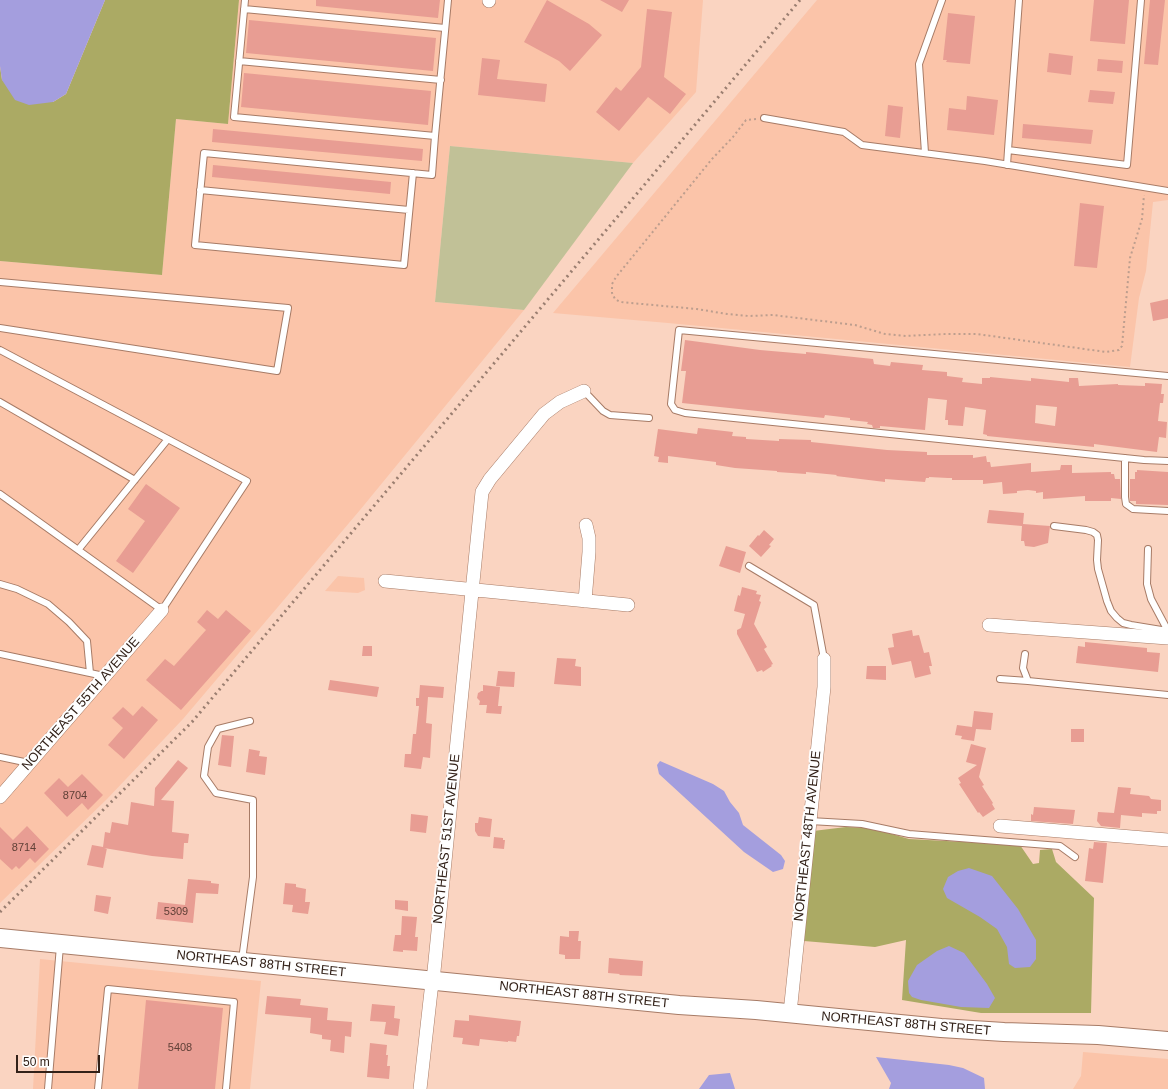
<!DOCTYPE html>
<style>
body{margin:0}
#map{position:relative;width:1168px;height:1089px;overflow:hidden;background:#fad4c1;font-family:Arial,sans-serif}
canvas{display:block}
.scale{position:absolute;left:16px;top:1055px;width:84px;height:18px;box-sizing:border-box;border:2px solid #322118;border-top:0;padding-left:5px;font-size:12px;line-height:14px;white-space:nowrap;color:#322118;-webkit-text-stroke:3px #fefefe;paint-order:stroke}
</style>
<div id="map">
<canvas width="1168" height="1089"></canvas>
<div class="scale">50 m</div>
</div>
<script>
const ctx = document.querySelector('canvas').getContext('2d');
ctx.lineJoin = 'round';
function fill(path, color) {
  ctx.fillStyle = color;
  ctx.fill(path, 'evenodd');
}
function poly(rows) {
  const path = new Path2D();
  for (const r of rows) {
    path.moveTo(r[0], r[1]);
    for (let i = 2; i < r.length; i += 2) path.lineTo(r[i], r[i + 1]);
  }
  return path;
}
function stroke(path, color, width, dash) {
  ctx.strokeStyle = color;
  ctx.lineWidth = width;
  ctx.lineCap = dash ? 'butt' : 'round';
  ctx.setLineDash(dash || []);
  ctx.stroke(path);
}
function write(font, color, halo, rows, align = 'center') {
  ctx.font = font + ' Arial,sans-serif';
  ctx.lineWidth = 4;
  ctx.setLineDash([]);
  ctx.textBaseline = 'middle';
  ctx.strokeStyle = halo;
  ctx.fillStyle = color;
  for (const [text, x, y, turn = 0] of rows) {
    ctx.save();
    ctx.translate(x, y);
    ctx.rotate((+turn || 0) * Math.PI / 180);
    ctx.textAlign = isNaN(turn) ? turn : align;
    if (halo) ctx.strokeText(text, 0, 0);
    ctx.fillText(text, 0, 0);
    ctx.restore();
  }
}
fill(poly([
 [239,0,703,0,696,92,633,163,450,146,435,302,524,310,360,510,183,719,107,799,0,903,0,261,162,275,176,119,228,124],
 [817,0,1168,0,1168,200,1153,202,1146,271,1139,298,1130,367,668,323,553,313],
 [338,576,364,578,365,590,358,593,325,591],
 [40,959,261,981,250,1089,33,1089],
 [1083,1052,1168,1059,1168,1089,1073,1089,1081,1076]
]), '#fbc4a9');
fill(poly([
 [450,146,633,163,524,310,435,302]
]), '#c1c197');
fill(poly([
 [105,0,239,0,228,124,176,119,162,275,0,261,0,66,2,80,53,102,66,94],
 [846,827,871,828,909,839,1020,845,1033,864,1039,863,1040,850,1052,849,1056,862,1094,898,1091,1013,981,1013,902,1000,906,940,875,947,804,941,813,831]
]), '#abaa64');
fill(poly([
 [0,0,105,0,66,94,53,102,29,105,15,100,2,80,0,66],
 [660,761,713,784,724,791,730,802,739,813,743,825,781,855,785,861,783,869,773,872,744,852,659,774,657,765],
 [969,868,992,876,1018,909,1036,940,1036,959,1030,967,1015,968,1009,964,1007,947,997,929,980,917,947,898,943,889,948,877,958,871],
 [949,946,964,953,987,984,995,998,989,1008,961,1007,921,1000,912,997,909,993,908,981,917,965,937,951],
 [876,1057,949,1065,963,1068,984,1078,985,1089,889,1089,891,1083],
 [730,1073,735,1089,699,1089,709,1075]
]), '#a49ede');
fill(poly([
 [316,0,440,0,438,18,316,6],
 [547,0,589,24,602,35,570,71,559,61,524,42],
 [600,0,629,0,622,12],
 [1094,0,1129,0,1125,44,1090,41],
 [1150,0,1165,0,1158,65,1144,64],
 [647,9,672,12,664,77,686,94,670,114,648,97,619,131,596,112,616,87,621,91,641,67],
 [948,13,975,16,970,64,946,62,947,60,943,60],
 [249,20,436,38,433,71,246,53],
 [1049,53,1073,56,1071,75,1047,72],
 [482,58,500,60,497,79,547,84,545,102,478,95],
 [1098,59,1123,61,1122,73,1097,71],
 [244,73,431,91,428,125,241,107],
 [1090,90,1115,92,1113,104,1088,102],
 [967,96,998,100,994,135,947,130,949,108,966,110],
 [888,105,903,107,900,138,885,136],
 [1023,124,1093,130,1091,144,1022,138],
 [213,129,423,149,422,161,212,142],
 [213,165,391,182,390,194,212,177],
 [1080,203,1104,206,1097,268,1074,266],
 [1168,299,1168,318,1153,321,1150,303],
 [685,340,760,350,806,354,806,352,873,359,874,364,890,366,891,362,923,365,922,370,947,372,947,376,963,378,962,382,982,384,982,378,990,378,990,377,1031,381,1031,378,1069,382,1069,378,1078,378,1079,386,1118,384,1118,385,1145,386,1145,383,1162,384,1161,394,1164,394,1163,403,1160,403,1158,421,1167,422,1166,438,1159,437,1157,452,1094,444,1094,447,987,436,987,435,983,434,986,410,965,407,963,426,948,425,948,420,945,420,947,400,928,398,925,430,880,426,880,428,873,428,872,425,867,424,868,422,850,420,850,418,825,415,824,418,682,403,686,371,681,371],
 [1036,405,1057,407,1055,426,1035,423],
 [698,428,733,432,732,436,746,437,746,439,779,441,779,439,811,440,811,442,887,450,927,452,927,455,973,455,973,458,986,456,987,462,990,462,991,467,1031,463,1031,472,1060,470,1061,465,1072,465,1072,473,1111,472,1111,474,1114,474,1115,479,1120,479,1121,499,1111,498,1111,501,1085,501,1085,496,1043,499,1043,492,1036,493,1036,491,1028,490,1017,491,1017,493,1003,494,1002,482,983,484,983,480,952,480,952,478,948,478,929,477,929,478,926,478,925,482,885,479,885,482,836,476,837,475,806,472,806,474,777,472,777,471,735,468,716,465,716,462,668,456,668,463,658,462,659,457,654,456,658,429,697,434],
 [1137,470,1168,472,1168,505,1136,504,1136,501,1130,501,1130,479,1135,479,1135,472,1137,472],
 [146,484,180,508,133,573,116,561,145,521,128,509],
 [989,510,1024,513,1023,524,1050,526,1048,543,1034,547,1025,546,1024,541,1021,541,1022,526,987,523],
 [764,530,774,539,769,545,771,546,761,557,749,546,758,535,759,536],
 [726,546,746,552,740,573,719,566],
 [742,587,757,591,756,594,761,595,759,601,761,602,754,624,767,647,764,649,773,664,771,665,772,666,763,672,762,670,757,672,737,634,737,630,741,628,745,614,734,611,738,595,740,596],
 [207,610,218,619,226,610,251,631,181,710,146,680,165,659,174,666,206,630,197,622],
 [912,630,913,636,919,635,924,653,929,652,932,666,929,666,931,674,915,678,911,661,892,665,888,648,894,647,892,634],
 [1085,642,1147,648,1147,652,1160,653,1158,672,1076,663,1078,646,1085,647],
 [363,646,372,646,372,656,362,656],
 [557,658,576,659,575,666,581,667,581,686,554,684],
 [867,666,886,666,886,680,866,679],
 [498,671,515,672,514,687,496,686],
 [330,680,379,687,377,697,328,690],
 [420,685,444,687,443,698,428,697,426,723,432,724,430,758,423,757,421,769,404,767,405,754,411,754,413,734,416,734,419,706,416,706,416,698,419,698],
 [483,685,500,687,498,706,502,706,501,714,486,713,487,705,479,705,480,701,477,698,478,693,480,692,481,691,483,691],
 [142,706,158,720,124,759,108,745,123,728,112,718,123,707,133,716],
 [974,711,993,713,991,730,976,729,974,741,961,739,962,736,955,735,957,725,972,727],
 [1071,729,1084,729,1084,742,1071,742],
 [222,735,234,736,231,767,218,765],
 [971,744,986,748,979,777,984,785,982,786,993,803,992,804,995,809,983,817,979,812,978,813,959,784,961,783,958,778,977,765,966,762],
 [249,749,260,751,259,756,267,757,265,775,246,772],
 [178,760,188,768,161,800,174,801,172,832,189,834,188,843,184,843,183,859,152,856,104,848,107,848,103,868,87,865,92,845,103,847,105,832,110,833,112,822,128,825,131,802,154,806,155,788],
 [82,774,103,795,88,810,82,803,67,817,44,793,59,778,68,787],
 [1118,787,1131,788,1130,794,1149,796,1151,799,1161,800,1161,811,1157,811,1157,814,1142,813,1142,817,1121,815,1120,828,1101,826,1097,821,1098,812,1114,813],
 [1034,807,1075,810,1073,824,1031,821,1031,814,1033,815],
 [411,814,428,816,426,833,410,831],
 [479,817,492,819,490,837,478,836,475,831,475,823,478,823],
 [27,826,49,849,35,863,30,858,19,869,16,866,12,870,0,859,0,827,13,840],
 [494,837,503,838,503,840,505,840,504,849,493,848],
 [1094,842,1107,843,1103,883,1085,881,1089,848,1093,849],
 [188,879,211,881,211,883,219,884,218,894,196,893,193,923,156,919,158,902,185,905],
 [285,883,296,884,296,887,306,889,305,902,310,902,308,914,292,912,293,905,283,904],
 [96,895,111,897,108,914,94,911],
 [395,900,408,901,408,911,395,909],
 [402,916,417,917,415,937,418,937,417,951,403,950,403,952,393,951,395,935,401,935],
 [569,931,579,931,578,941,581,941,580,959,565,959,565,955,559,954,560,936,569,937],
 [609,958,643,961,642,976,619,975,620,974,608,973],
 [267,996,301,999,300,1005,328,1008,327,1020,352,1022,351,1037,345,1036,344,1053,330,1051,331,1040,322,1039,322,1035,310,1033,311,1018,265,1014],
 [146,1000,223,1008,215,1089,138,1089],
 [372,1004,395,1006,394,1018,400,1019,398,1036,384,1034,386,1022,370,1021],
 [469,1015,521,1021,519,1036,517,1036,516,1042,508,1041,508,1042,480,1039,479,1046,462,1044,463,1038,453,1037,455,1020,469,1021],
 [370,1043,387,1045,386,1055,388,1055,387,1066,390,1066,389,1079,367,1077]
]), '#e89d93');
const lane = poly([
 [245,0,234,117,435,136,448,0],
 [1019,0,1008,150,1127,165,1141,0],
 [244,9,445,28],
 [239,61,441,80],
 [764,118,844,132,862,145,985,161,1168,191],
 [925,153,919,64,942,0],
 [1007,165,1008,150],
 [413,173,404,265,195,245,204,153,432,175,435,136],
 [200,190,409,210],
 [0,282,288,308,277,371,0,328],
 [0,350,247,481,162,610,0,494],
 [1168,376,679,330,671,404,675,410,685,413,1144,460,1168,461],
 [584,391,603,411,610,415,649,418],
 [0,402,135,480],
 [1125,458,1125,497,1126,504,1133,509,1168,511],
 [1054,526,1086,530,1093,532,1097,535,1098,540,1097,560,1098,569,1107,601,1111,611,1117,618,1123,623,1131,625,1168,631],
 [1148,549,1147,584,1151,599,1168,631],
 [78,550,168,439],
 [749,566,814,605,824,659],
 [0,584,17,589,48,604,69,622,87,641,90,673],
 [0,654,104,676],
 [1025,654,1023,668,1028,681,1168,695],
 [1000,679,1028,681],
 [0,757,29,763],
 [810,821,862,824,909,834,1060,846,1075,857],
 [242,960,253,877,253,800,216,793,204,776,208,747,218,729,250,721],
 [48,1089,60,946],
 [98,1089,108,989,234,1002,226,1089]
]);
const street = poly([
 [489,0,489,1],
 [385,581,628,605],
 [585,601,589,552,589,538,586,525],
 [989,625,1168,638],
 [0,797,162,610],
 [1000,826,1168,840],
 [790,1013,824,687,824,659],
 [420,1089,431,991,433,981,482,492,490,479,544,414,560,402,584,391]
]);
const secondary = poly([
 [0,938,679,1005,756,1010,941,1028,1004,1032,1098,1035,1168,1041]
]);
stroke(lane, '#a77b66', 8);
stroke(street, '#a77b66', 14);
stroke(secondary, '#a77b66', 20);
stroke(poly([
 [756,119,746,120,733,137,712,159,616,277,612,284,612,293,615,299,620,302,697,309,727,314,749,316,773,315,855,325,885,334,906,336,946,334,977,334,1106,352,1119,350,1122,346,1130,258,1142,219,1144,195]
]), '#bd9e8e', 2, [2, 3]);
stroke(lane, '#fff', 6);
stroke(street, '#fff', 13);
stroke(secondary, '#fff', 18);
stroke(poly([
 [0,912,192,722,800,0]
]), '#9a7e70', 3, [2, 4]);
write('11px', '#604037', null, [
 ["8704",75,796],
 ["8714",24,848],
 ["5309",176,912],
 ["5408",180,1048]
]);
write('13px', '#322118', '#fefefe', [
 ["NORTHEAST 55TH AVENUE",81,704,-49],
 ["NORTHEAST 48TH AVENUE",808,836,-84],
 ["NORTHEAST 51ST AVENUE",447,839,-84],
 ["NORTHEAST 88TH STREET",261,964,6],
 ["NORTHEAST 88TH STREET",584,995,6],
 ["NORTHEAST 88TH STREET",906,1024,5]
]);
</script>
